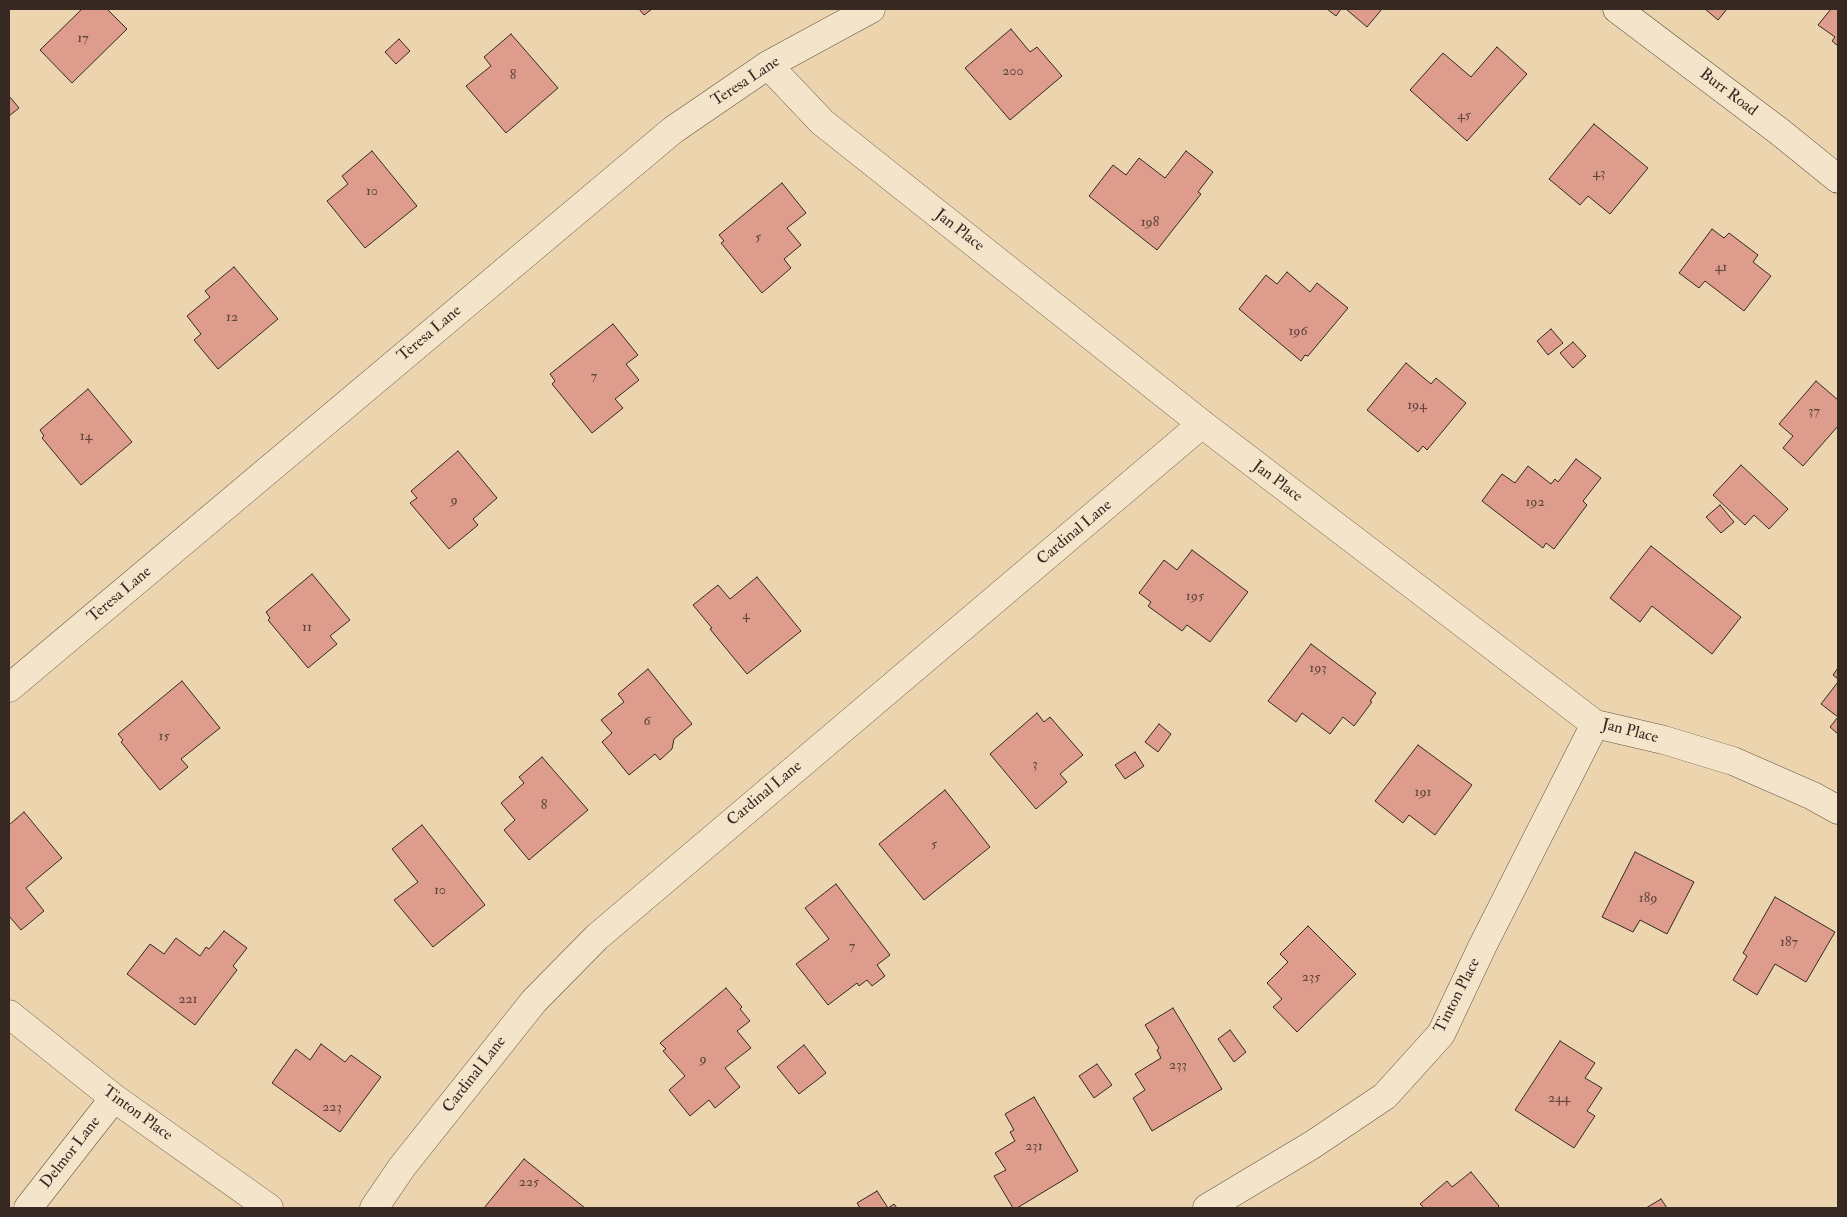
<!DOCTYPE html>
<style>
body{margin:0}
#map{position:relative;width:1847px;height:1217px;overflow:hidden;background:#ecd5ae;font-family:"IM FELL Double Pica",serif}
canvas{display:block}
.frame{position:absolute;inset:0;border:10px solid #352922;pointer-events:none}
</style>
<div id="map">
<canvas width="1847" height="1217"></canvas>
<div class="frame"></div>
</div>
<script>
const ctx = document.querySelector('canvas').getContext('2d');
ctx.lineJoin = 'round';
function fill(path, color) {
  ctx.fillStyle = color;
  ctx.fill(path, 'evenodd');
}
function poly(rows) {
  const path = new Path2D();
  for (const r of rows) {
    path.moveTo(r[0], r[1]);
    for (let i = 2; i < r.length; i += 2) path.lineTo(r[i], r[i + 1]);
  }
  return path;
}
function stroke(path, color, width, dash) {
  ctx.strokeStyle = color;
  ctx.lineWidth = width;
  ctx.lineCap = dash ? 'butt' : 'round';
  ctx.setLineDash(dash || []);
  ctx.stroke(path);
}
function write(font, color, halo, rows, align = 'center') {
  ctx.font = font + ' "IM FELL Double Pica",serif';
  ctx.lineWidth = 5;
  ctx.setLineDash([]);
  ctx.textBaseline = 'middle';
  ctx.strokeStyle = halo;
  ctx.fillStyle = color;
  for (const [text, x, y, turn = 0] of rows) {
    ctx.save();
    ctx.translate(x, y);
    ctx.rotate((+turn || 0) * Math.PI / 180);
    ctx.textAlign = isNaN(turn) ? turn : align;
    if (halo) ctx.strokeText(text, 0, 0);
    ctx.fillText(text, 0, 0);
    ctx.restore();
  }
}
const building = poly([
 [82,9,107,9,127,29,72,83,40,50,82,9],
 [639,9,652,9,644,15,639,9],
 [1327,9,1341,9,1336,16,1327,9],
 [1346,9,1382,9,1367,27,1346,9],
 [1705,9,1727,9,1718,20,1705,9],
 [1831,9,1838,9,1838,46,1832,41,1835,37,1818,25,1831,9],
 [1011,29,1030,52,1037,47,1062,76,1010,120,965,68,1011,29],
 [511,34,558,88,506,133,466,86,491,66,484,57,511,34],
 [399,39,410,51,396,64,385,52,399,39],
 [1497,47,1527,74,1467,141,1410,90,1443,53,1471,77,1497,47],
 [9,96,19,108,9,116,9,96],
 [1594,124,1648,168,1610,214,1588,196,1580,205,1549,179,1594,124],
 [372,151,417,206,365,248,327,201,348,184,342,176,372,151],
 [1186,151,1213,172,1198,192,1201,194,1157,250,1089,196,1113,165,1126,175,1139,158,1165,178,1186,151],
 [782,183,806,213,787,228,801,245,784,259,791,268,762,293,721,243,724,241,719,235,782,183],
 [1712,229,1724,238,1729,233,1758,255,1753,262,1771,276,1744,311,1705,281,1699,288,1679,273,1712,229],
 [234,267,278,319,218,369,194,340,201,334,187,316,210,297,205,291,234,267],
 [1287,272,1310,292,1317,283,1348,308,1308,356,1305,355,1301,361,1239,309,1266,275,1277,284,1287,272],
 [613,324,638,355,626,364,639,380,615,399,623,408,592,433,552,384,555,381,550,374,613,324],
 [1551,329,1563,343,1548,355,1537,341,1551,329],
 [1573,342,1586,356,1573,368,1560,353,1573,342],
 [1406,363,1431,384,1436,378,1466,403,1427,450,1423,446,1418,452,1367,410,1406,363],
 [1816,381,1838,400,1838,426,1803,466,1783,448,1793,436,1779,424,1816,381],
 [88,389,132,442,81,485,42,438,44,436,40,430,88,389],
 [458,451,497,498,473,519,478,525,449,549,410,503,417,498,411,491,458,451],
 [1576,459,1601,478,1583,501,1587,505,1554,549,1546,543,1543,548,1482,501,1502,474,1515,483,1528,466,1551,484,1555,479,1558,482,1576,459],
 [1741,465,1788,509,1769,529,1754,515,1745,525,1713,495,1741,465],
 [1720,505,1734,522,1721,533,1706,517,1720,505],
 [1651,546,1741,617,1712,654,1652,606,1640,622,1610,598,1651,546],
 [1192,550,1248,592,1210,642,1187,625,1182,631,1148,606,1151,602,1139,593,1164,560,1177,570,1192,550],
 [312,574,350,620,330,636,337,644,308,668,268,620,270,618,266,612,312,574],
 [757,577,801,631,747,674,710,629,712,628,693,605,718,585,730,599,757,577],
 [1311,644,1376,693,1370,701,1372,702,1354,726,1343,717,1330,734,1302,713,1296,722,1268,701,1311,644],
 [1838,668,1838,679,1833,675,1838,668],
 [648,669,692,724,674,739,672,749,660,760,655,754,629,775,602,742,612,733,601,720,624,702,618,694,648,669],
 [182,681,220,728,181,759,188,767,160,790,121,742,123,740,118,734,182,681],
 [1838,682,1838,734,1830,727,1838,717,1821,704,1838,682],
 [1037,713,1044,722,1050,717,1083,755,1060,774,1067,782,1036,809,990,754,1037,713],
 [1159,724,1171,734,1158,752,1145,742,1159,724],
 [1418,745,1472,785,1435,835,1409,815,1403,823,1375,801,1418,745],
 [1135,752,1144,766,1125,779,1115,765,1135,752],
 [542,757,588,810,529,860,504,830,515,820,501,803,524,783,519,777,542,757],
 [945,790,990,847,924,900,879,844,945,790],
 [24,812,62,858,26,888,44,911,21,930,9,916,9,825,24,812],
 [422,825,485,905,433,947,394,900,418,882,392,849,422,825],
 [1635,852,1694,882,1667,934,1640,920,1633,932,1602,917,1635,852],
 [836,884,890,955,877,965,885,976,872,986,867,980,859,986,857,983,828,1005,796,964,829,939,805,908,836,884],
 [1775,897,1835,932,1806,982,1775,964,1757,995,1733,980,1747,956,1743,953,1775,897],
 [1308,926,1356,974,1297,1032,1273,1007,1282,999,1267,983,1288,962,1280,954,1308,926],
 [224,931,247,948,233,966,237,970,195,1025,127,974,150,944,164,954,176,938,200,956,206,947,209,949,224,931],
 [726,988,742,1007,740,1009,750,1021,737,1031,751,1048,725,1068,740,1087,715,1108,709,1100,690,1116,669,1090,685,1076,663,1051,666,1049,660,1043,726,988],
 [1173,1008,1222,1089,1152,1131,1133,1098,1145,1090,1135,1074,1161,1058,1157,1050,1159,1048,1145,1025,1173,1008],
 [1230,1030,1246,1052,1234,1062,1218,1039,1230,1030],
 [1560,1041,1595,1063,1585,1078,1602,1088,1587,1111,1595,1116,1574,1148,1515,1110,1560,1041],
 [321,1044,345,1062,351,1055,381,1077,340,1132,272,1083,296,1049,310,1060,321,1044],
 [804,1045,826,1073,799,1094,777,1067,804,1045],
 [1097,1064,1112,1085,1094,1098,1079,1076,1097,1064],
 [1034,1097,1078,1171,1017,1208,1013,1208,994,1176,1006,1170,995,1153,1015,1141,1010,1132,1014,1130,1005,1114,1034,1097],
 [524,1159,585,1208,484,1208,524,1159],
 [1471,1172,1499,1206,1497,1208,1424,1208,1420,1204,1447,1181,1452,1187,1471,1172],
 [877,1191,888,1208,894,1204,897,1208,860,1208,857,1203,877,1191],
 [1661,1199,1667,1208,1646,1208,1661,1199]
]);
fill(building, '#dd9c8c');
stroke(building, '#352922', 1);
const street = poly([
 [768,65,822,122,1202,424,1595,724,1664,740,1733,761,1813,796,1838,810],
 [9,688,673,130,768,65,871,9],
 [9,1014,114,1098,269,1208],
 [28,1208,114,1098],
 [374,1208,402,1167,534,1001,597,937,1202,424],
 [1207,1208,1312,1145,1385,1096,1441,1034,1482,947,1595,724]
]);
const secondary = poly([
 [1617,9,1780,132,1838,179]
]);
stroke(street, '#635445', 29);
stroke(secondary, '#352922', 29);
stroke(street, '#f3e4ca', 28);
stroke(secondary, '#f3e4ca', 28);
write('14px', '#5f463c', null, [
 ["17",83,39],
 ["200",1013,72],
 ["8",513,76],
 ["45",1464,116],
 ["43",1599,174],
 ["10",372,192],
 ["198",1150,223],
 ["5",758,238],
 ["41",1721,268],
 ["12",232,318],
 ["196",1298,332],
 ["7",594,377],
 ["194",1417,406],
 ["37",1814,412],
 ["14",86,437],
 ["9",454,501],
 ["192",1535,503],
 ["195",1195,597],
 ["4",746,616],
 ["11",307,628],
 ["193",1318,669],
 ["6",647,722],
 ["15",164,737],
 ["3",1035,765],
 ["191",1423,793],
 ["8",544,806],
 ["5",934,845],
 ["10",440,891],
 ["189",1648,899],
 ["187",1789,943],
 ["7",852,947],
 ["235",1311,978],
 ["221",188,1000],
 ["9",703,1060],
 ["233",1178,1066],
 ["244",1559,1099],
 ["223",332,1108],
 ["231",1034,1147],
 ["225",529,1183]
]);
write('16px', '#352922', '#f3e4ca', [
 ["Teresa Lane",746,82,-33],
 ["Burr Road",1728,93,37],
 ["Jan Place",959,231,38],
 ["Teresa Lane",430,334,-40],
 ["Jan Place",1277,482,37],
 ["Cardinal Lane",1075,533,-40],
 ["Teresa Lane",120,595,-40],
 ["Jan Place",1630,732,14],
 ["Cardinal Lane",765,794,-40],
 ["Tinton Place",1458,996,-63],
 ["Cardinal Lane",475,1075,-52],
 ["Tinton Place",137,1114,36],
 ["Delmor Lane",71,1153,-52]
]);
</script>
